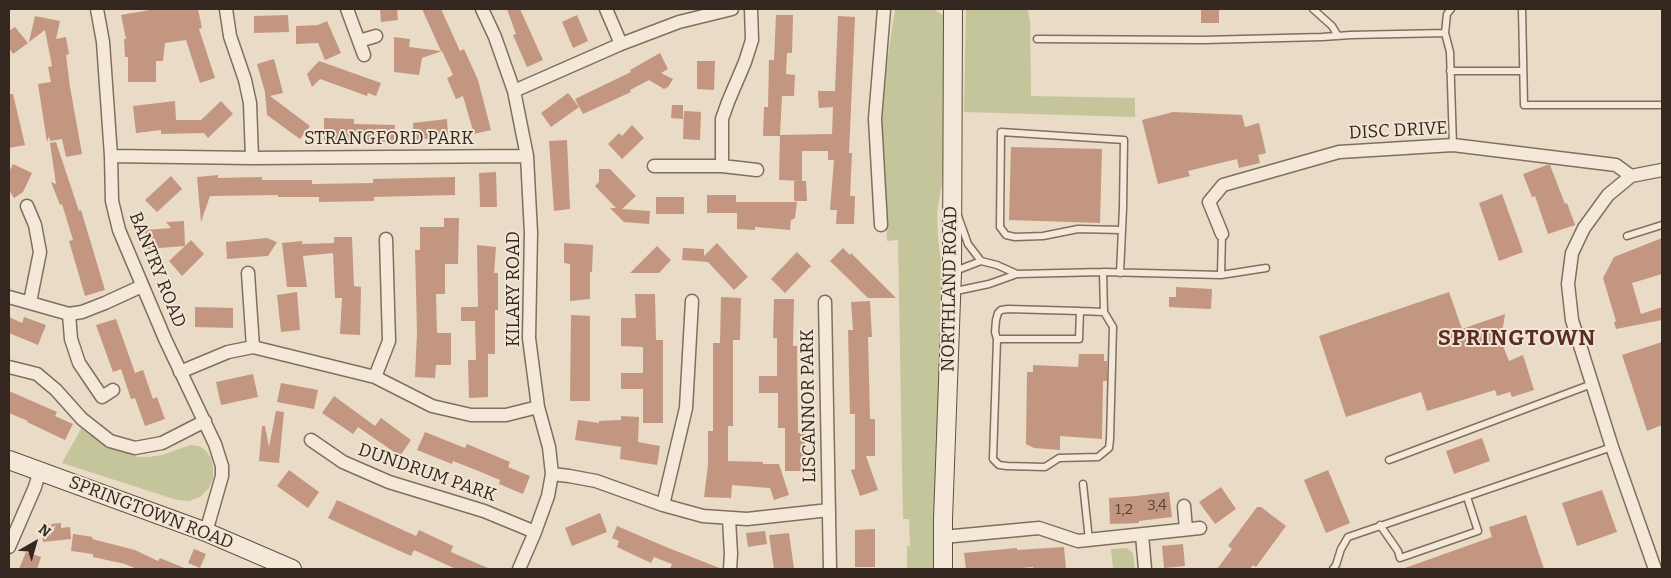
<!DOCTYPE html>
<style>
body{margin:0}
#map{position:relative;width:1671px;height:578px;overflow:hidden;background:#e9dbc6;font-family:Bitter,serif}
canvas{display:block}
.frame{position:absolute;inset:0;border:10px solid #332720;pointer-events:none}
.north{position:absolute;left:10px;top:518px;width:50px;height:50px;-webkit-text-stroke:4px #f1e6d4;paint-order:stroke;rotate:38deg;font-size:14px;font-weight:700;line-height:20px;text-align:center;color:#332720}
.north::after{content:'';display:block;margin:auto;width:18px;height:22px;background:#332720;clip-path:polygon(50% 0,100% 100%,50% 72%,0 100%)}
</style>
<div id="map">
<canvas width="1671" height="578"></canvas>
<div class="frame"></div>
<div class="north">N</div>
</div>
<script>
const ctx = document.querySelector('canvas').getContext('2d');
ctx.lineJoin = 'round';
function fill(path, color) {
  ctx.fillStyle = color;
  ctx.fill(path, 'evenodd');
}
function poly(rows) {
  const path = new Path2D();
  for (const r of rows) {
    path.moveTo(r[0], r[1]);
    for (let i = 2; i < r.length; i += 2) path.lineTo(r[i], r[i + 1]);
  }
  return path;
}
function stroke(path, color, width, dash) {
  ctx.strokeStyle = color;
  ctx.lineWidth = width;
  ctx.lineCap = dash ? 'butt' : 'round';
  ctx.setLineDash(dash || []);
  ctx.stroke(path);
}
function write(font, color, halo, rows, align = 'center') {
  ctx.font = font + ' Bitter,serif';
  ctx.lineWidth = 4;
  ctx.setLineDash([]);
  ctx.textBaseline = 'middle';
  ctx.strokeStyle = halo;
  ctx.fillStyle = color;
  for (const [text, x, y, turn = 0] of rows) {
    ctx.save();
    ctx.translate(x, y);
    ctx.rotate((+turn || 0) * Math.PI / 180);
    ctx.textAlign = isNaN(turn) ? turn : align;
    if (halo) ctx.strokeText(text, 0, 0);
    ctx.fillText(text, 0, 0);
    ctx.restore();
  }
}
fill(poly([
 [895,9,934,9,944,16,946,23,944,171,937,212,938,238,941,263,940,569,907,569,907,546,910,546,909,519,903,519,898,240,887,241,882,118,887,63],
 [966,9,1025,9,1028,10,1030,22,1031,96,1135,98,1135,117,964,112],
 [82,427,94,437,137,457,149,457,162,455,190,445,199,446,205,450,211,458,213,467,213,478,209,488,200,497,189,501,177,500,62,463],
 [1127,548,1133,553,1135,569,1113,569,1111,549]
]), '#c4c59b');
fill(poly([
 [149,9,198,9,202,28,199,29,215,78,200,83,186,40,165,43,163,61,156,61,156,82,128,82,128,57,125,57,124,39,126,39,121,15,150,10],
 [380,9,397,9,398,20,381,22],
 [422,9,441,9,460,51,464,49,478,80,491,130,474,134,463,96,456,99,447,78,453,75,442,51,422,58,419,75,394,72,394,37,410,39,409,47,441,51],
 [507,9,520,9,543,60,527,67,513,35,516,34],
 [1201,10,1219,10,1219,23,1201,23],
 [288,15,289,32,254,33,254,16],
 [577,15,588,41,573,48,562,22],
 [776,15,793,15,792,53,787,53,786,74,795,75,794,96,782,96,780,135,832,134,833,107,819,108,818,91,835,91,838,16,855,17,849,153,852,153,850,196,855,196,854,224,836,224,837,210,830,210,834,160,828,160,828,151,802,151,802,181,779,180,780,136,763,136,764,107,768,107,769,60,774,60],
 [35,16,60,21,56,39,66,37,69,54,66,55,70,87,82,154,66,157,62,139,50,141,49,136,47,142,38,84,51,82,48,67,52,66,45,30,29,42],
 [327,21,341,53,325,60,318,43,296,44,296,26,318,25],
 [15,27,28,43,13,54,9,48,9,31],
 [660,53,668,69,661,73,673,79,668,87,664,89,649,80,630,90,631,92,583,114,575,99,631,72,630,70],
 [274,59,283,93,270,96,310,126,300,139,267,115,265,92,257,64],
 [319,61,381,83,376,96,368,93,367,96,320,79,312,87,307,74],
 [697,61,715,61,714,90,697,89],
 [568,93,579,107,551,127,541,113],
 [9,94,13,94,25,145,9,148],
 [175,101,176,120,201,120,221,101,233,114,208,138,204,133,161,134,161,130,136,133,133,106],
 [672,105,683,105,683,119,671,118],
 [684,111,701,112,700,140,683,139],
 [1173,112,1242,115,1245,127,1259,123,1266,153,1258,155,1260,163,1239,168,1237,159,1188,171,1190,176,1158,184,1142,120],
 [324,118,354,119,354,124,395,125,394,142,324,140],
 [447,119,448,137,414,140,413,123],
 [632,125,644,138,622,159,608,144,619,133,622,136],
 [567,140,570,209,554,211,549,141],
 [56,142,79,211,81,210,105,290,85,296,69,241,73,240,62,204,60,205,51,182,56,184,50,143],
 [1011,147,1102,149,1100,223,1009,220],
 [13,164,32,173,23,192,14,198,9,190,9,172],
 [1547,165,1550,165,1565,204,1567,203,1575,225,1548,234,1535,196,1532,197,1523,174],
 [599,169,610,169,636,196,622,209,650,211,649,224,624,222,610,208,616,208,595,186,599,182],
 [496,172,497,207,480,207,479,173],
 [218,175,218,178,262,177,262,180,312,180,312,184,373,183,373,179,455,177,455,195,374,197,374,201,319,202,319,197,278,197,278,195,210,196,201,222,197,177],
 [171,176,182,189,157,212,145,200],
 [794,181,806,181,807,201,794,201],
 [1502,194,1523,252,1499,261,1479,203],
 [707,195,736,195,736,202,797,202,795,218,791,220,790,230,755,227,755,230,737,229,737,213,707,213],
 [656,197,684,197,684,214,656,214],
 [444,218,459,218,458,264,445,264,445,294,436,294,437,333,451,333,451,365,436,365,435,378,415,377,417,332,415,250,420,250,420,227,444,227],
 [184,221,185,246,191,240,204,254,182,276,169,261,185,246,147,249,145,230,171,228,166,222],
 [334,237,352,237,354,286,361,287,360,335,340,334,342,298,335,298,333,253,303,256,307,287,287,287,282,243,302,241,302,244,334,243],
 [267,238,277,242,268,256,227,259,226,242],
 [1662,238,1662,274,1632,283,1641,314,1662,307,1662,320,1616,329,1614,322,1616,321,1603,278,1614,257],
 [564,243,593,245,592,272,590,272,590,299,570,301,570,264,564,263],
 [717,243,748,277,734,290,708,262,682,260,683,248,704,249,704,256],
 [477,245,496,247,494,273,498,273,498,310,495,310,495,354,488,354,488,397,469,398,468,360,476,360,475,321,461,321,461,307,478,307],
 [657,246,671,260,659,273,630,273],
 [843,248,850,255,851,253,896,298,868,298,830,261],
 [797,252,811,266,785,293,771,279],
 [1176,287,1212,289,1211,309,1169,307,1169,297,1176,297],
 [297,292,300,330,281,332,277,295],
 [1449,292,1462,329,1505,314,1503,327,1498,333,1509,361,1523,355,1534,390,1512,397,1510,392,1497,396,1495,390,1427,411,1421,392,1346,417,1319,336],
 [635,294,655,294,656,340,663,340,663,423,643,423,643,389,621,389,621,373,643,373,643,347,621,346,621,318,636,318],
 [721,297,741,298,740,340,733,340,733,426,728,426,728,461,763,462,763,464,779,464,789,495,774,500,770,488,732,485,731,498,704,497,708,465,708,431,713,431,713,343,720,343],
 [774,299,794,299,793,346,797,346,798,433,805,433,805,471,785,471,785,428,778,428,778,393,759,393,759,376,777,376,777,338,773,338],
 [870,301,872,337,868,337,870,419,875,419,875,456,866,456,878,490,860,496,851,470,855,469,855,414,850,414,848,330,853,330,851,302],
 [195,307,233,308,233,328,195,327],
 [571,315,590,316,590,401,570,401],
 [9,317,22,323,24,317,46,325,38,345,9,333],
 [116,319,135,373,143,370,153,399,157,397,165,419,145,426,135,398,131,399,121,369,113,372,96,325],
 [1662,342,1662,425,1647,431,1622,355],
 [1079,354,1104,354,1104,361,1107,361,1107,381,1103,381,1102,439,1060,436,1060,450,1034,448,1026,444,1027,372,1033,372,1033,365,1078,367],
 [253,374,258,397,221,405,216,382],
 [281,383,318,390,314,409,277,402],
 [9,391,57,412,55,416,73,424,65,440,27,422,28,421,9,413],
 [334,396,375,426,381,418,411,440,400,456,358,427,353,434,322,413],
 [276,411,284,412,279,463,259,461,262,426,265,426,269,447],
 [621,416,639,417,638,442,660,446,657,465,620,459,621,447,575,440,578,420,599,423,599,421,621,420],
 [425,432,465,448,467,444,510,462,508,467,530,476,523,494,499,484,500,480,476,470,453,461,452,464,417,450],
 [1482,438,1490,461,1454,474,1446,451],
 [289,470,319,492,308,508,277,486],
 [1328,470,1350,523,1326,533,1304,480],
 [1221,487,1236,509,1215,524,1199,502],
 [1602,490,1617,532,1577,546,1562,503],
 [1169,492,1172,517,1139,521,1139,523,1110,524,1109,498,1136,496],
 [337,500,416,536,419,530,453,546,451,552,490,569,456,569,414,550,411,556,362,534,328,518],
 [1257,507,1261,507,1286,526,1256,567,1253,565,1250,569,1217,569,1232,549,1228,546],
 [600,513,607,532,572,546,565,528],
 [1526,515,1544,569,1406,569,1405,568,1492,537,1489,527],
 [61,523,61,528,70,527,71,539,43,542,41,525],
 [617,526,666,547,722,569,670,569,672,564,654,557,651,563,617,547,619,541,612,538],
 [875,529,875,567,855,567,855,530],
 [765,531,767,544,748,547,746,533],
 [789,533,794,569,774,569,769,535],
 [73,534,93,537,92,539,135,550,158,561,160,558,187,569,137,569,125,564,93,557,93,554,71,551],
 [1183,544,1185,566,1164,568,1162,546],
 [1064,547,1066,569,1033,569,1033,567,1010,569,966,569,964,553,1017,548,1017,550],
 [194,549,206,554,200,568,188,563],
 [26,552,41,557,37,569,19,569]
]), '#c29680');
const service = poly([
 [1313,9,1332,26,1338,36],
 [1451,9,1447,14,1445,33,1450,52,1453,145],
 [1522,9,1524,105,1662,105],
 [1037,39,1203,40,1322,37,1351,35,1445,33],
 [1450,71,1523,71],
 [958,216,968,244,981,261],
 [1627,236,1662,225],
 [955,271,981,261,997,265,1017,274],
 [1120,273,1123,208,1124,140,1001,132,1000,227,1006,235,1015,237,1043,236,1078,229,1122,230],
 [1221,275,1266,268],
 [951,292,989,284,1017,274,1103,272,1221,275,1222,234],
 [1080,311,1079,339,997,339,995,332,996,320,998,313,1001,310,1008,309,1080,311,1104,312,1103,272],
 [997,339,993,459,999,465,1007,466,1045,467,1059,458,1098,457,1109,448,1110,439,1113,327,1104,312],
 [1389,460,1592,384],
 [1083,484,1089,540],
 [1380,525,1398,551,1400,558,1478,531,1467,497],
 [1333,569,1336,565,1341,549,1348,537,1612,447]
]);
const minor = poly([
 [97,9,103,42,111,156,112,201,119,230,165,339,215,444,222,466,222,476,206,532],
 [226,9,230,36,245,80,250,103,252,158],
 [347,9,364,55],
 [482,9,495,37,514,91,527,156,531,233,529,338,538,407,549,447,552,474,548,496,535,532,519,569],
 [606,9,621,44],
 [751,9,752,40,745,62,728,102,722,119,722,166,757,170],
 [359,41,376,36],
 [514,91,621,44,679,22,732,9],
 [111,156,252,158,527,156],
 [654,166,722,166],
 [27,206,35,225,40,252,30,302],
 [881,225,875,119,884,9],
 [1222,234,1209,202,1223,185,1339,152,1453,145,1616,165,1631,176],
 [248,273,253,347],
 [9,297,69,314,82,312,105,303,142,286],
 [825,302,830,569],
 [69,314,71,339,79,363,102,397,113,390],
 [9,367,37,374,56,390,82,419,110,441,135,448,162,443,205,421],
 [180,372,228,352,253,347,375,377,432,406,471,415,506,415,538,407],
 [375,377,389,341,386,239],
 [311,440,343,462,389,482,484,511,535,532],
 [552,474,569,476,596,481,663,505,703,516,747,519,829,510],
 [663,505,686,408,692,301],
 [1184,506,1186,529],
 [729,519,731,554,730,569],
 [1142,535,1145,569],
 [943,537,1039,528,1078,541,1200,528],
 [9,547,35,487,40,470],
 [1655,569,1612,447,1572,320,1568,284,1572,253,1584,228,1608,195,1631,176,1662,170]
]);
const secondary = poly([
 [9,460,206,532,292,569],
 [943,569,943,519,952,272,953,9]
]);
stroke(service, '#826e5e', 9);
stroke(minor, '#826e5e', 15);
stroke(secondary, '#634f41', 20);
stroke(service, '#f4e9d8', 6);
stroke(minor, '#f4e9d8', 12);
stroke(secondary, '#f4e9d8', 18);
write('15px', '#574338', null, [
 ["3,4",1157,506],
 ["1,2",1124,510]
]);
write('18px', '#332720', '#f1e6d4', [
 ["DISC DRIVE",1398,131,-3],
 ["STRANGFORD PARK",389,139],
 ["BANTRY ROAD",157,270,68],
 ["KILARY ROAD",514,289,-90],
 ["NORTHLAND ROAD",950,289,-89],
 ["LISCANNOR PARK",809,406,-91],
 ["DUNDRUM PARK",427,473,19],
 ["SPRINGTOWN ROAD",151,513,21]
]);
ctx.letterSpacing = '1px';
write('bold 22px', '#5b2b24', '#f1e6d4', [
 ["SPRINGTOWN",1517,339]
]);
ctx.letterSpacing = '0px';
</script>
